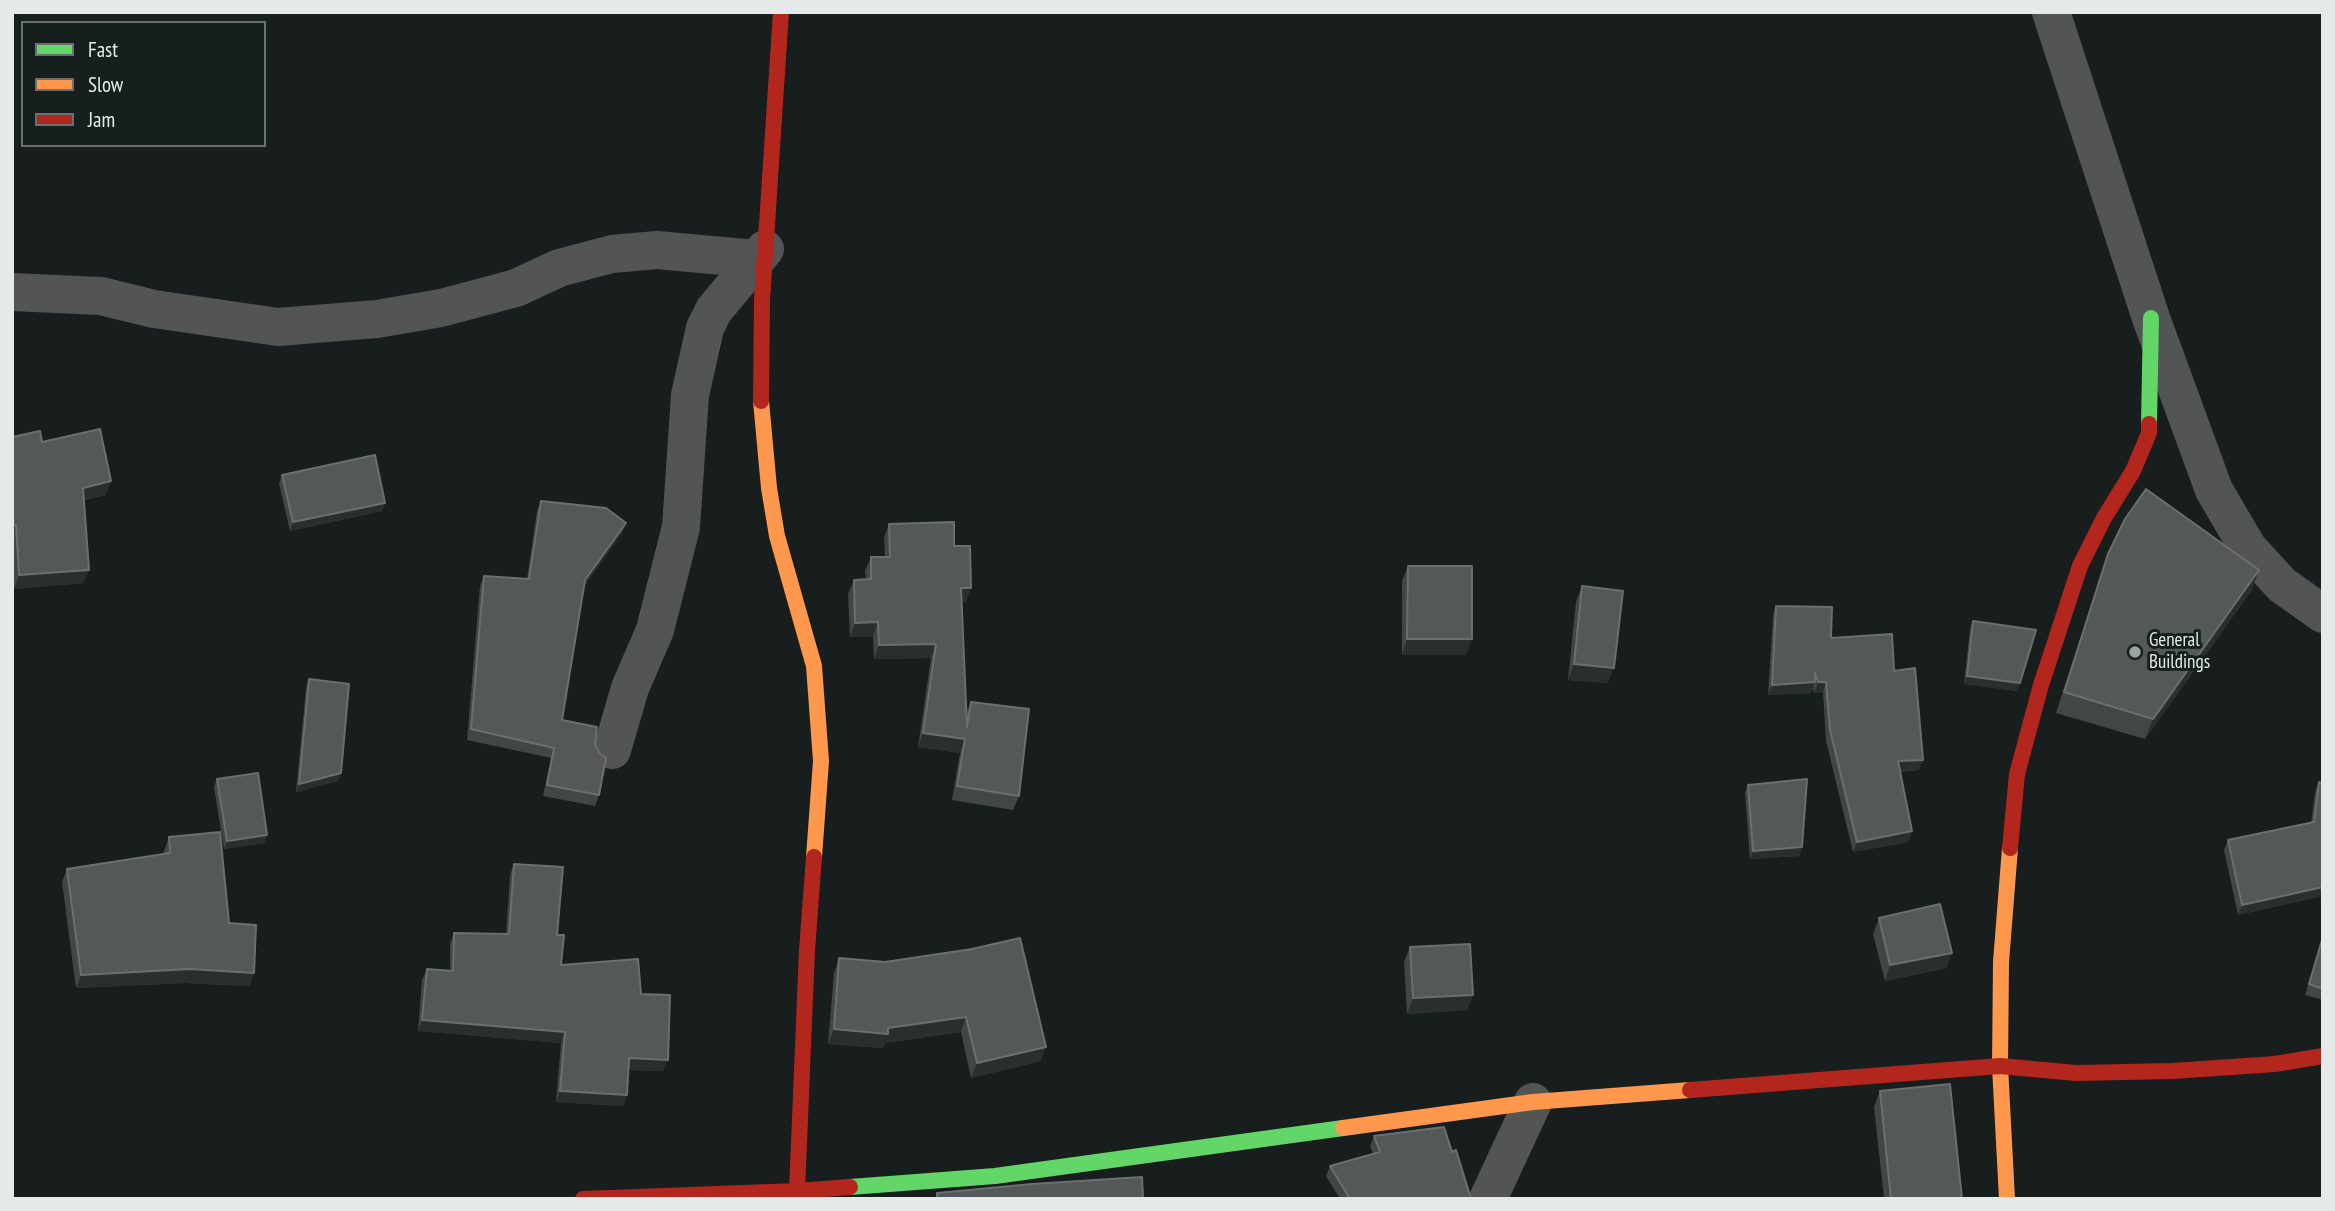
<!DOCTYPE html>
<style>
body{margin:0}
#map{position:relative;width:2335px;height:1211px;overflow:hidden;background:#181d1d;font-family:"PT Sans Narrow",sans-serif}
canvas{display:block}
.frame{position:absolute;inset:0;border:14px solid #e4eaea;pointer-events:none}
.legend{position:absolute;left:21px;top:21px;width:245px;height:126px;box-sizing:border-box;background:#161f1e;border:2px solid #687070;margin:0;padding:9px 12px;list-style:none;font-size:21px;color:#e4eaea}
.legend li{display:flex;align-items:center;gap:14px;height:35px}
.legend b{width:35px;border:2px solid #687070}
</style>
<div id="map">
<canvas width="2335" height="1211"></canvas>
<div class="frame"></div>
<ul class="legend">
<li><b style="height:9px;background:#63d668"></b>Fast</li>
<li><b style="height:9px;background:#ff974d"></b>Slow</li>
<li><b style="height:9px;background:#b3261e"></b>Jam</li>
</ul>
</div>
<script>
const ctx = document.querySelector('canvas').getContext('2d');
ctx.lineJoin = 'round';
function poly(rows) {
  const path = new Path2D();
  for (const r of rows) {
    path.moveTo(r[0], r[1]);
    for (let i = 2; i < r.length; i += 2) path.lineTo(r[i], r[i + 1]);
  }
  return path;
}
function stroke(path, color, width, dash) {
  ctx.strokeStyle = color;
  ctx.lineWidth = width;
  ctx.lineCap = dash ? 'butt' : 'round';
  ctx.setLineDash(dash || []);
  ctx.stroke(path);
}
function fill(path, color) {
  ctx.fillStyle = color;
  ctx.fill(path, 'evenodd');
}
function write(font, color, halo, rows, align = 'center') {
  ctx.font = font + ' "PT Sans Narrow",sans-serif';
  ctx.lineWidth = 6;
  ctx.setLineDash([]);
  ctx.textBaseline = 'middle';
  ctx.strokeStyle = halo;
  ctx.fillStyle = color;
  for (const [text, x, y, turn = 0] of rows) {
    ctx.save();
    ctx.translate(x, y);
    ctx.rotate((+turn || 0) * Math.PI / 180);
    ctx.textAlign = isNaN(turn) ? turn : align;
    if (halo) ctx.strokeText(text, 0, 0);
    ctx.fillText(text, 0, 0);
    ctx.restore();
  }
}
stroke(poly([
 [2051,12,2151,318,2214,490,2248,548,2282,585,2323,614],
 [12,292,101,296,154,309,278,327,377,319,441,308,516,288,559,268,612,254,657,250,756,259],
 [612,750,630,688,655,630,681,527,690,395,705,328,714,310,765,249],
 [1488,1199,1533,1102]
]), '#535454', 38);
stroke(poly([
 [2149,424,2151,318],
 [850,1187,995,1176,1343,1128]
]), '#63d668', 16);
stroke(poly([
 [761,401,769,488,777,536,814,666,821,761,814,857],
 [1343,1128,1533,1102,1690,1090],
 [2007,1199,2000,1066,2001,962,2010,848]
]), '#ff974d', 16);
stroke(poly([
 [761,401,762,300,781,12],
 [2010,848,2017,774,2041,685,2080,566,2104,518,2133,471,2149,433,2149,424],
 [1690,1090,2000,1066,2076,1073,2173,1071,2275,1064,2323,1056],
 [797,1191,807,950,814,857],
 [583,1199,797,1191,850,1187]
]), '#b3261e', 16);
fill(poly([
 [12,437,42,442,106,495,84,500,84,583,14,589,12,555],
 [282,475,385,503,382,511,290,531,279,483],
 [541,501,626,523,622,533,584,586,562,720,595,745,599,795,595,806,543,796,551,758,467,740,480,586,484,576,527,579,537,511],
 [889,524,954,546,966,602,962,602,966,715,971,702,1019,796,1013,810,952,800,960,753,918,747,931,658,874,659,873,637,850,637,848,594,854,580,866,579,865,571,871,557,885,557,884,538],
 [2108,554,2252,590,2145,739,2056,713],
 [1408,566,1466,655,1402,655,1402,581],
 [1582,586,1608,683,1568,680,1576,602],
 [1776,606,1831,638,1894,671,1919,770,1900,772,1912,831,1908,842,1853,852,1826,741,1823,692,1814,693,1813,688,1811,693,1768,695,1773,616],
 [1973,621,2017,691,1964,684,1970,629],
 [309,679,341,773,338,781,296,792,306,688],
 [217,779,267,835,264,843,224,849,214,787],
 [2319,782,2323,896,2238,915,2224,850,2228,840,2311,823,2315,792],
 [1748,785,1802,847,1799,856,1750,859,1745,793],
 [169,837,229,923,254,973,249,986,185,983,76,988,62,882,67,869,164,854,164,851],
 [514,864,557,935,561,965,641,994,663,1071,628,1070,627,1095,623,1106,556,1102,561,1043,418,1031,422,980,427,969,450,971,450,944,454,933,506,934,510,875],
 [1879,918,1952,953,1946,968,1885,981,1873,934],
 [2323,934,2323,1000,2305,995],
 [1410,947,1473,995,1467,1010,1407,1014,1404,962],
 [972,949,1041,1061,971,1078,961,1032,885,1043,883,1048,828,1044,834,973,839,958,885,962],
 [1880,1091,1962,1199,1884,1199,1874,1107],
 [1374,1136,1452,1152,1471,1199,1340,1199,1326,1176,1330,1166,1373,1154,1370,1146]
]), '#434646');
fill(poly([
 [111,481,106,495,78,501,83,488],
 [385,503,382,511,290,531,293,522],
 [626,523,622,533,582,590,585,580],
 [16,525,12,536,12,526],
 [89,570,84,583,14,589,19,575],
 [2259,570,2252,590,2145,739,2153,719],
 [961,588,971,588,966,602,956,602],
 [878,622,873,637,850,637,855,623],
 [1407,639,1472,639,1466,655,1402,655],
 [936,644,931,658,874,659,879,645],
 [1574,664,1614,668,1608,683,1568,680],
 [1967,676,2020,683,2017,691,1964,684],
 [1815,682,1811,693,1768,695,1772,685],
 [1818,682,1826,682,1823,692,1814,693],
 [923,733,965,739,960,753,918,747],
 [1923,760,1919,770,1894,772,1898,761],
 [341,773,338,781,296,792,299,784],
 [1912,831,1908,842,1853,852,1857,842],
 [267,835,264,843,224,849,227,841],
 [1802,847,1799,856,1750,859,1753,851],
 [2323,887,2323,896,2238,915,2242,905],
 [1952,953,1946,968,1885,981,1890,965],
 [190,969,254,973,249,986,185,983,76,988,81,975],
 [1473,995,1467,1010,1407,1014,1413,998],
 [966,1017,961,1032,885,1043,883,1048,828,1044,834,1029,888,1028],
 [422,1020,565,1032,561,1043,418,1031],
 [1046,1047,1041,1061,971,1078,977,1063],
 [629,1058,668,1060,663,1071,625,1070],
 [560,1091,627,1095,623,1106,556,1102]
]), '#2b2e2e');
const building = poly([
 [100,429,111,481,83,488,89,570,19,575,16,525,12,526,12,437,40,431,42,442,100,429],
 [375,455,385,503,293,522,282,475,375,455],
 [2146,489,2259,570,2153,719,2064,692,2108,554,2125,519,2146,489],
 [541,501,606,508,626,523,585,580,562,720,597,727,595,745,600,754,606,758,599,795,547,785,554,748,471,729,484,576,529,579,541,501],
 [954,522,954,546,970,546,971,588,961,588,967,727,971,702,1029,709,1019,796,957,786,965,739,923,733,936,644,879,645,878,622,855,623,854,580,871,579,871,557,890,557,889,524,954,522],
 [1408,566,1472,566,1472,639,1407,639,1408,566],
 [1582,586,1623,591,1614,668,1574,664,1582,586],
 [1776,606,1832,607,1831,638,1892,634,1894,671,1915,668,1923,760,1898,761,1912,831,1857,842,1830,730,1826,682,1818,682,1815,673,1815,682,1772,685,1776,606],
 [1973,621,2036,630,2020,683,1967,676,1973,621],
 [309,679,349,684,341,773,299,784,309,679],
 [258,773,267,835,227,841,217,779,258,773],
 [1807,779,1802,847,1753,851,1748,785,1807,779],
 [2319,782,2323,783,2323,887,2242,905,2228,840,2314,822,2319,782],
 [220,832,229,923,256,925,254,973,190,969,81,975,67,869,170,853,169,837,220,832],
 [514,864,563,867,557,935,564,935,561,965,638,959,641,994,670,995,668,1060,629,1058,627,1095,560,1091,565,1032,422,1020,427,969,453,971,454,933,509,934,514,864],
 [1940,904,1952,953,1890,965,1879,918,1940,904],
 [2323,937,2323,989,2309,984,2323,937],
 [1020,938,1046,1047,977,1063,966,1017,888,1028,888,1034,834,1029,839,958,885,962,972,949,1020,938],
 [1470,944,1473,995,1413,998,1410,947,1470,944],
 [1950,1084,1962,1199,1891,1199,1880,1091,1950,1084],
 [1444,1127,1452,1152,1456,1150,1471,1199,1350,1199,1330,1166,1380,1152,1374,1136,1444,1127],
 [1142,1177,1143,1199,937,1199,937,1193,1032,1184,1142,1177]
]);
fill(building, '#545858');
stroke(building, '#6b6f6f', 2);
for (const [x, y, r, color] of [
 [2135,652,7,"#9da2a2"]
]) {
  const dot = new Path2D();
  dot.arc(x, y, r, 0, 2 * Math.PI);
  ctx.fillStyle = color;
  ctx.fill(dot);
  stroke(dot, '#161f1e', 2.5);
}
write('19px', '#e4eaea', '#161f1e', [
 ["General",2149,641],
 ["Buildings",2149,663]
], 'left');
</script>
